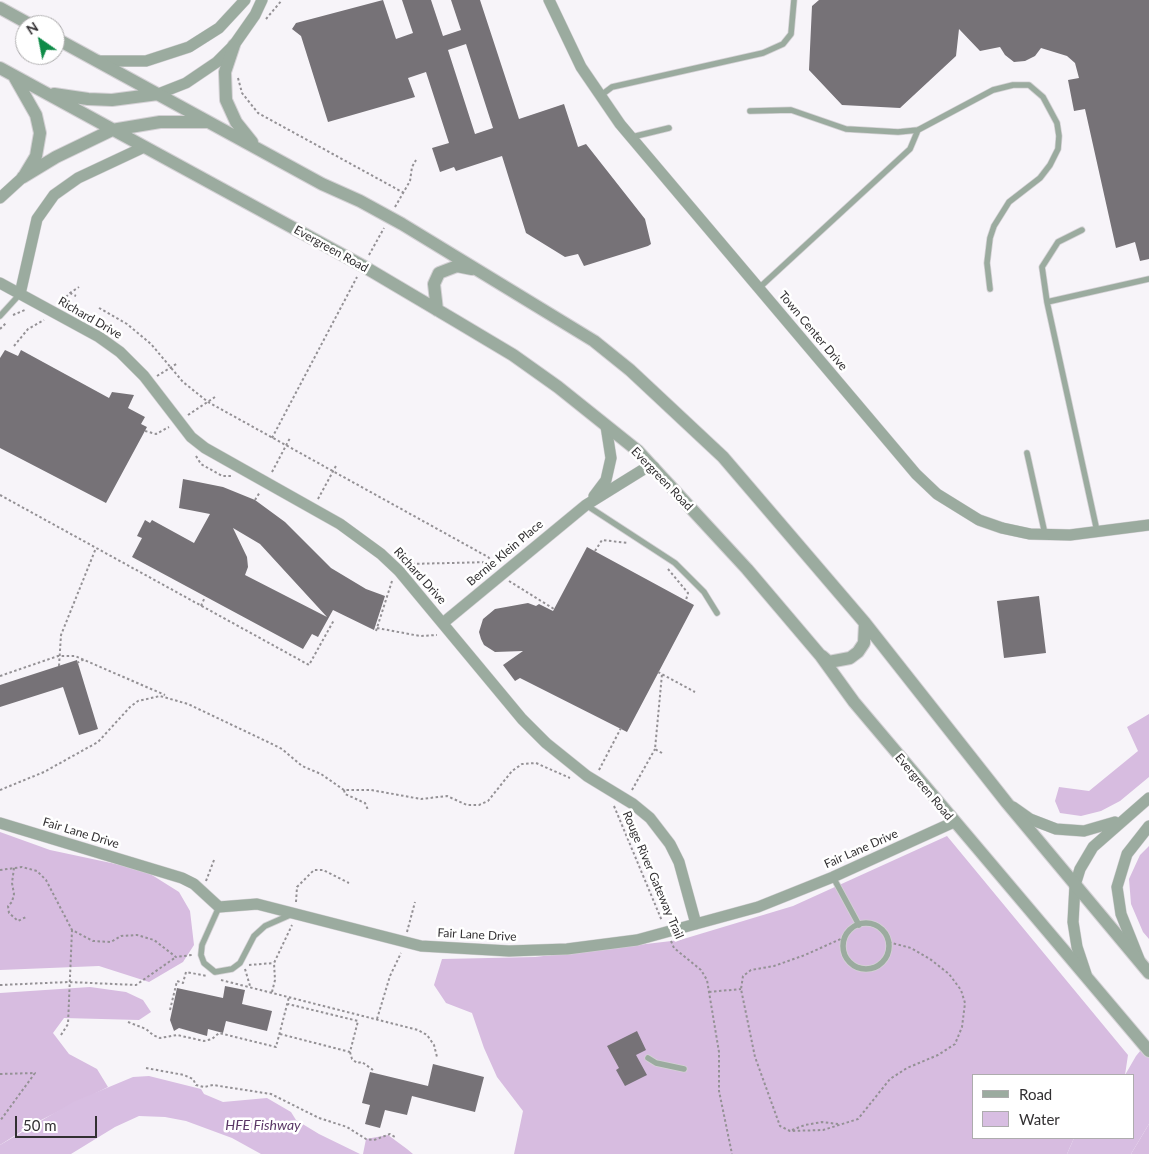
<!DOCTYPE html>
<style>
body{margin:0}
#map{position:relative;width:1149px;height:1154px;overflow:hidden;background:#f7f4f9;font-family:Lato,sans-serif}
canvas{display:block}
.legend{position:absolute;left:972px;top:1074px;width:162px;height:65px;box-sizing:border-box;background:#fff;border:1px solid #adacad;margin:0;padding:6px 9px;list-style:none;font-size:15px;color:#323032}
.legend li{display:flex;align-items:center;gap:10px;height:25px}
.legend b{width:25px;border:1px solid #adacad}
.north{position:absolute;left:15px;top:15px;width:50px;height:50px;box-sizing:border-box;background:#fff;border:1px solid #adacad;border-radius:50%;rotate:327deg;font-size:14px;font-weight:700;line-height:20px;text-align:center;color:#323032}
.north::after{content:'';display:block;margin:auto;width:18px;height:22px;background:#0e8b47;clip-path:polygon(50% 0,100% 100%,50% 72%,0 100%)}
.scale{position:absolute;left:15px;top:1116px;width:82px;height:22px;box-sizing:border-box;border:2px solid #323032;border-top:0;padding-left:6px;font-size:15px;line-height:18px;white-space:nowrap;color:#323032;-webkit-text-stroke:4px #fff;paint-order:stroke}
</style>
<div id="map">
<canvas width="1149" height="1154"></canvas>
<ul class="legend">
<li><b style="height:6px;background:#9bab9f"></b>Road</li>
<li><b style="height:14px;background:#d8bee2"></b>Water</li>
</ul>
<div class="north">N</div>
<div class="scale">50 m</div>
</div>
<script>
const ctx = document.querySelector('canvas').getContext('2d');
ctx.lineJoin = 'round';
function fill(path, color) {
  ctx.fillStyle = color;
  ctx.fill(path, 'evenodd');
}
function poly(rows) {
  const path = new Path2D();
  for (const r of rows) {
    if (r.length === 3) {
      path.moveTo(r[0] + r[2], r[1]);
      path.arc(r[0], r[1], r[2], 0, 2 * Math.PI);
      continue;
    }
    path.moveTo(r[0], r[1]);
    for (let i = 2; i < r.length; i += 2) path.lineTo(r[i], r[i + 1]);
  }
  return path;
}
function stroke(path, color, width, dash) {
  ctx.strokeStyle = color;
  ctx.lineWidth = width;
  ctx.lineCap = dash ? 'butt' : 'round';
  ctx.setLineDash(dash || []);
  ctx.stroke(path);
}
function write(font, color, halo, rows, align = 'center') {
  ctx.font = font + ' Lato,sans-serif';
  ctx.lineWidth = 5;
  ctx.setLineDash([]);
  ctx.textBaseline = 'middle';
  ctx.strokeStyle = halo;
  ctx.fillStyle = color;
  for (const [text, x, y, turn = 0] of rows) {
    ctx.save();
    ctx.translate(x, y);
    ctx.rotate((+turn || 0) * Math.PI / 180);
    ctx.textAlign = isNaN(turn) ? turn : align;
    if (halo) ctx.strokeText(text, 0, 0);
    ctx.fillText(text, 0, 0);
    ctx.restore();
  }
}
fill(poly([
 [1149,714,1149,777,1120,801,1101,811,1081,816,1060,813,1055,801,1059,787,1089,791,1138,751,1127,727],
 [0,832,50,850,144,870,179,892,190,911,194,945,183,962,149,982,99,966,0,970],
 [947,836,1128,1055,1125,1075,973,1075,973,1138,1074,1138,1067,1154,514,1154,523,1111,497,1077,484,1048,472,1013,446,1003,434,985,442,959,535,957,680,940,793,906],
 [1149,846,1149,939,1143,932,1131,904,1129,879,1140,855],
 [90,987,126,992,143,1000,151,1012,139,1020,64,1018,53,1033,69,1054,97,1069,108,1087,33,1124,0,1145,0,993],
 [1149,1124,1149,1154,1131,1154],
 [388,1135,407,1149,413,1154,363,1154,366,1139]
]), '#d7bce0');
fill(poly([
 [1149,1040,1149,1124,1131,1154,1067,1154,1074,1138,1133,1138,1133,1075,1125,1075,1136,1056],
 [149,1076,201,1089,204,1094,223,1102,267,1098,291,1112,296,1120,319,1134,360,1154,261,1154,232,1138,186,1121,165,1117,139,1116,115,1127,71,1154,0,1154,0,1145,73,1102,133,1077]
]), '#d8bee2');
fill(poly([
 [383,0,396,39,413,33,402,0,431,0,443,36,461,30,451,0,480,0,519,119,564,104,578,147,586,144,645,219,651,244,648,246,584,266,578,254,565,257,526,233,502,156,456,171,454,167,440,172,432,148,449,143,426,72,408,78,415,97,328,122,301,36,292,29,296,23],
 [466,44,493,128,475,134,448,50],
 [819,0,1149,0,1149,259,1140,261,1135,242,1116,248,1085,109,1074,111,1068,80,1079,78,1075,63,1067,56,1041,48,1035,56,1025,61,1014,62,1005,55,1000,47,980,51,959,29,956,56,900,108,842,105,809,70,812,6],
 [5,350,18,356,21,350,109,398,112,392,134,395,128,408,145,417,141,424,147,427,106,503,0,448,0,358],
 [183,479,223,487,255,500,285,522,331,568,366,589,385,596,374,630,333,610,318,637,312,634,303,649,132,557,142,538,137,536,145,520,150,523,152,520,194,543,210,514,179,508],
 [233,528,260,544,327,617,245,575,248,567,247,557],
 [587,547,694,605,627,732,520,678,515,681,503,665,523,651,495,652,484,645,481,639,479,632,483,619,495,609,528,603,536,606,539,604,553,611],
 [1039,596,1046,653,1004,658,997,601],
 [77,660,98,729,79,735,63,687,0,707,0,685],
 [225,986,245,990,242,1004,272,1011,267,1031,226,1021,223,1033,208,1029,207,1036,179,1028,174,1031,170,1020,177,988,223,998],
 [637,1031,646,1050,636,1055,647,1075,625,1086,616,1070,619,1068,607,1046],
 [433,1064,484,1077,475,1112,412,1096,407,1115,385,1110,380,1128,365,1124,370,1105,362,1103,370,1072,428,1086]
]), '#767277');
const service = poly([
 [600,96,612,87,763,53,783,44,791,34,794,0],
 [750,111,791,110,846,129,898,132,918,130,993,90,1013,85,1029,85,1043,97,1057,123,1059,136,1058,149,1050,165,1040,178,1009,202,994,226,990,238,987,263,990,289],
 [632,137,669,128],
 [1082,230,1058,242,1042,267,1047,302,1097,531],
 [759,288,910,149,918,130],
 [1047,302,1149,279],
 [0,316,20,294],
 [1027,453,1045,534],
 [586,505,675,563,704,592,717,613],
 [833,877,859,925],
 [219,907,202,945,201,955,204,963,215,972,232,969,240,963,254,936,265,926,290,915],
 [866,946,23],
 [648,1058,656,1063,684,1069]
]);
const minor = poly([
 [549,0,581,67,620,124,916,474,937,494,979,520,1002,528,1030,534,1070,535,1149,525],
 [99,61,146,61,189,47,219,28,245,0],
 [158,94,186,83,217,62,234,45,255,15,262,0],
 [0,198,23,177],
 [0,283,99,337,120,352,144,376,191,437,205,448,340,524,381,554,399,571,522,719,546,743,587,776,633,804,650,818,670,844,679,862,696,924],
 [20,294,37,219,54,195,78,178,142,148],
 [594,496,606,480,611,458,606,426],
 [443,623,586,505,644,469,654,467],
 [1013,807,1030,819,1056,829,1084,831,1115,822],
 [0,823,182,878,194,884,219,907,257,904,421,946,509,951,567,949,637,940,758,907,833,877,954,822],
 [1139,959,1121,914,1117,887,1127,854,1149,826],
 [1086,974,1077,947,1073,922,1075,885,1080,869,1093,847,1149,798]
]);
const tertiary = poly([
 [0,8,31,25],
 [55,38,322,184,360,201,402,224,594,341,630,370,723,457,865,623,1007,803,1149,973],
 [234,45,225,72,226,100,236,122,252,142],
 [0,68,363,266,456,321,513,355,558,387,638,451,747,569,820,655,854,702,1149,1051],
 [15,78,36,115,40,133,36,156,24,176],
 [54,94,88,99,112,100,158,94],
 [23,177,56,157,112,130,160,122,206,122],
 [437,310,434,284,439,273,457,266,472,269],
 [822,656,829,662,850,658,858,652,864,643,865,623]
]);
stroke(service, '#d4d1d5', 7);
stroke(minor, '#d4d1d5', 12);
stroke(tertiary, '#d4d1d5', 14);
stroke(poly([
 [266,19,282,0],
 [238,78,242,93,258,113,404,193],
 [395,207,410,181,412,167,416,160],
 [369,255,384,228],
 [70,293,76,296],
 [59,304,70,293,79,287],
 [99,308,127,324,151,344,183,382,208,402,488,557,493,562],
 [13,315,25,310],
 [0,329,7,322],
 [14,346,28,329,44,320],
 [157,376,178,363],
 [188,415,215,397],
 [145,431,156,434,169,427],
 [272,438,357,277],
 [196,456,201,464,222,476,231,476],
 [272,472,290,438],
 [0,495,309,665,334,620],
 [318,499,337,464],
 [255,500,260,492],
 [595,551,602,540,628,543],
 [407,564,493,562,496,565],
 [668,569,688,593,686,600],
 [509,581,554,609],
 [201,606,205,597],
 [377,628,420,636,437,635],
 [376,631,392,581],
 [77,663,84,659],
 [59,666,61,635,96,548],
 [658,672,695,692],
 [0,676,58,656,75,656,165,695],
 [662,753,655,749,662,674],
 [599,770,621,728],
 [0,790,44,772,98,742,130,707,138,701,160,696,188,704,270,743,282,749,302,766,321,774,344,790,371,790,421,799,447,796,467,805,479,805,488,801,512,771,522,764,536,763,570,778],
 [344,790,345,794,365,803,368,810],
 [632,790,655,749],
 [614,806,662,921],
 [14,868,12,883,14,894,12,902,8,906,9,913,18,921,26,917],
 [0,870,22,867,37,871,46,880,72,930,93,941,111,942,121,936,137,935,154,940,176,957,192,955],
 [206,881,214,860],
 [296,902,297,887,314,870,323,870,349,883],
 [407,932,415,902],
 [845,937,805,955,774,966,751,970,743,976,741,989,755,1057,780,1126,790,1131,823,1130,858,1119,890,1079,907,1068,938,1055,955,1044,962,1027,965,1003,961,990,949,974,930,959,911,948,888,942],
 [671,941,674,948,701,970,707,980,719,1052,719,1091,732,1154],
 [249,965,274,963],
 [245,969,250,986],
 [221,980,418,1030,427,1035,434,1045,437,1057],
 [0,985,69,982,136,985,176,957],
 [272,992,275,980,274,963,292,925],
 [709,992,741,989],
 [170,1010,177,981,183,983,186,972,207,976],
 [377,1019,390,976,401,953],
 [128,1022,146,1029,153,1035,160,1038,177,1035,204,1041,212,1039,219,1033,276,1047,289,997],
 [280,1034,350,1052,358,1021,288,1004],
 [61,1035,68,1024,72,930],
 [350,1052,352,1059,357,1063,362,1062,373,1070],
 [146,1068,184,1075,193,1079,196,1085,204,1087,213,1085,271,1094,319,1118,347,1127,366,1139,374,1140,390,1134,395,1137],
 [0,1074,35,1073,0,1121],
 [792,1130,805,1125,822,1122,838,1124]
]), '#949195', 2, [2.5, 2.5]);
stroke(service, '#9bab9f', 5.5);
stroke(minor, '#9bab9f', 11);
stroke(tertiary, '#9bab9f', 12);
write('12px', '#323032', '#fff', [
 ["Evergreen Road",331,249,29],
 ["Richard Drive",90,318,30],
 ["Town Center Drive",813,331,50],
 ["Evergreen Road",662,479,46],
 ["Bernie Klein Place",505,553,-40],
 ["Richard Drive",420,576,48],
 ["Evergreen Road",924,787,50],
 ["Fair Lane Drive",81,833,17],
 ["Fair Lane Drive",861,849,-24],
 ["Rouge River Gateway Trail",653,875,67],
 ["Fair Lane Drive",477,935,3]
]);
write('italic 14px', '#5a3766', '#fff', [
 ["HFE Fishway",263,1125]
]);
</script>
